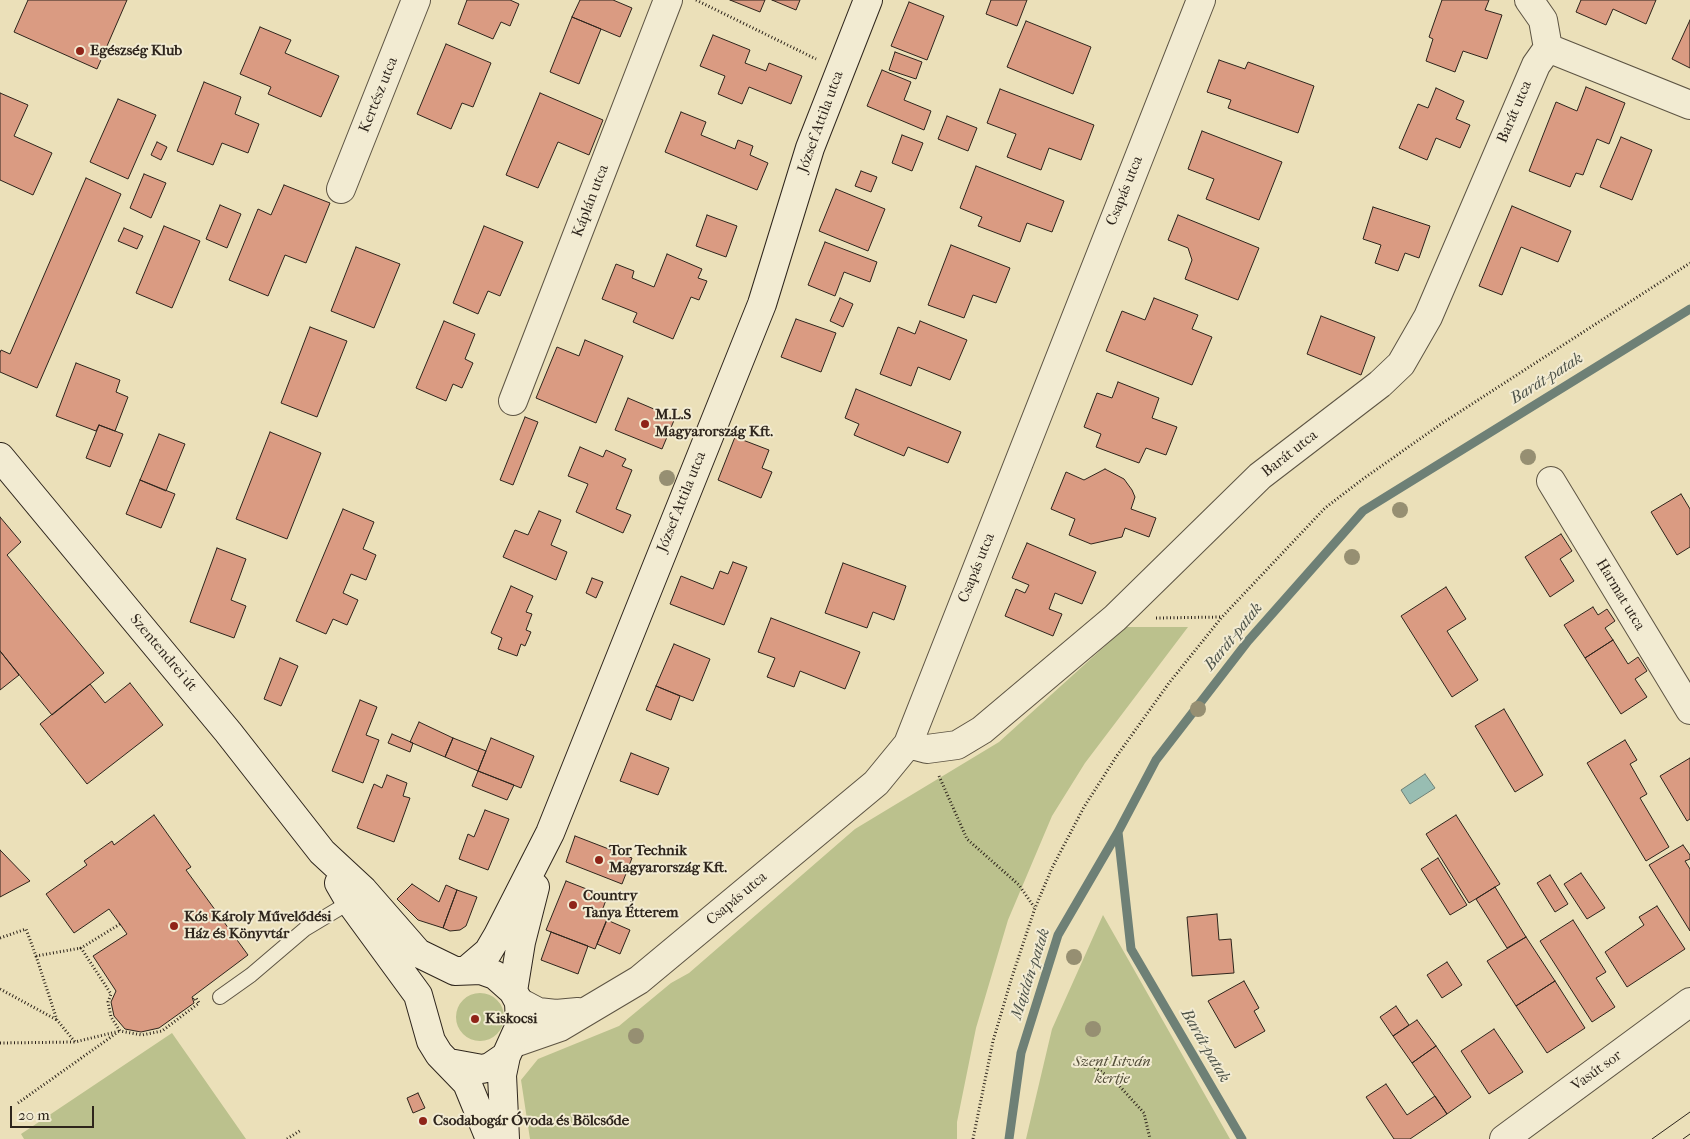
<!DOCTYPE html>
<meta charset="utf-8">
<style>
body{margin:0}
#map{position:relative;width:1690px;height:1139px;overflow:hidden;background:#ebe0b9;font-family:"IM FELL French Canon",serif}
canvas{display:block}
.scale{position:absolute;left:10px;top:1106px;width:84px;height:22px;box-sizing:border-box;border:2px solid #2e251c;border-top:0;padding-left:6px;font-size:15px;line-height:18px;white-space:nowrap;color:#2e251c;-webkit-text-stroke:4px #f2ebd2;paint-order:stroke}
</style>
<div id="map">
<canvas width="1690" height="1139"></canvas>
<div class="scale">20 m</div>
</div>
<script>
const ctx = document.querySelector('canvas').getContext('2d');
ctx.lineJoin = 'round';
function fill(path, color) {
  ctx.fillStyle = color;
  ctx.fill(path, 'evenodd');
}
function poly(rows) {
  const path = new Path2D();
  for (const r of rows) {
    if (r.length === 3) {
      path.moveTo(r[0] + r[2], r[1]);
      path.arc(r[0], r[1], r[2], 0, 2 * Math.PI);
      continue;
    }
    path.moveTo(r[0], r[1]);
    for (let i = 2; i < r.length; i += 2) path.lineTo(r[i], r[i + 1]);
  }
  return path;
}
function stroke(path, color, width, dash) {
  ctx.strokeStyle = color;
  ctx.lineWidth = width;
  ctx.lineCap = dash ? 'butt' : 'round';
  ctx.setLineDash(dash || []);
  ctx.stroke(path);
}
function write(font, color, halo, rows, align = 'center') {
  ctx.font = font + ' "IM FELL French Canon",serif';
  ctx.lineWidth = 4;
  ctx.setLineDash([]);
  ctx.textBaseline = 'middle';
  ctx.strokeStyle = halo;
  ctx.fillStyle = color;
  for (const [text, x, y, turn = 0] of rows) {
    ctx.save();
    ctx.translate(x, y);
    ctx.rotate((+turn || 0) * Math.PI / 180);
    ctx.textAlign = isNaN(turn) ? turn : align;
    if (halo) ctx.strokeText(text, 0, 0);
    ctx.fillText(text, 0, 0);
    ctx.restore();
  }
}
fill(poly([
 [1126,627,1188,627,1085,763,1052,816,1008,920,976,1028,957,1122,957,1139,530,1139,521,1080,538,1059,619,1026,671,983,689,973,855,829,999,742],
 [1103,915,1230,1139,1026,1139,1052,1029],
 [480,1017,24],
 [172,1033,246,1139,24,1139,21,1134]
]), '#bbc18d');
const water = poly([
 [1425,774,1435,788,1410,804,1401,790,1425,774]
]);
fill(water, '#98bdb2');
stroke(water, '#6e8076', 1);
stroke(poly([
 [1009,1139,1021,1053,1058,935,1118,832],
 [1242,1139,1131,949,1118,832,1156,760,1248,641,1363,511,1690,309]
]), '#6e8076', 9);
const building = poly([
 [28,0,127,0,97,69,14,32,28,0],
 [467,0,510,0,519,4,510,26,501,22,493,39,458,24,467,0],
 [580,0,613,0,632,8,620,37,572,17,580,0],
 [730,0,765,0,760,12,730,0],
 [772,0,800,0,796,10,772,0],
 [991,0,1027,0,1017,26,986,14,991,0],
 [1442,0,1489,0,1485,10,1502,15,1487,59,1463,51,1455,72,1426,61,1433,39,1429,37,1442,0],
 [1581,0,1656,0,1646,24,1613,9,1606,25,1576,12,1581,0],
 [909,2,944,16,927,60,891,46,909,2],
 [572,17,601,29,579,84,550,72,572,17],
 [1690,20,1690,68,1672,59,1690,20],
 [1026,21,1091,47,1073,94,1007,67,1026,21],
 [260,27,291,40,285,53,339,76,321,117,268,94,271,87,240,74,260,27],
 [713,35,750,50,745,63,766,71,769,63,802,76,791,104,749,87,742,104,718,94,725,76,700,66,713,35],
 [446,44,491,63,473,107,462,103,451,129,417,114,446,44],
 [895,52,922,62,916,79,889,70,895,52],
 [1219,60,1245,69,1248,62,1314,86,1298,133,1228,108,1231,100,1207,92,1219,60],
 [882,70,911,82,904,100,931,111,924,130,867,106,882,70],
 [204,82,241,97,235,114,259,124,248,153,222,143,213,165,177,151,204,82],
 [1586,87,1625,103,1609,144,1597,139,1583,175,1576,173,1570,187,1529,171,1556,102,1577,111,1586,87],
 [1436,88,1464,101,1456,119,1470,125,1460,148,1436,138,1427,160,1399,148,1418,104,1428,108,1436,88],
 [1000,89,1094,125,1081,160,1049,148,1041,170,1007,157,1016,134,987,123,1000,89],
 [0,93,28,105,14,136,52,153,33,195,0,180,0,93],
 [540,93,603,120,589,155,558,142,538,188,506,175,540,93],
 [118,99,156,115,128,179,90,162,118,99],
 [681,112,706,122,701,135,735,149,738,140,753,146,750,155,768,163,757,190,665,152,681,112],
 [947,116,977,128,968,151,938,139,947,116],
 [1202,131,1282,162,1259,220,1206,199,1214,179,1188,169,1202,131],
 [902,135,923,143,912,171,892,163,902,135],
 [1621,137,1652,150,1632,200,1600,187,1621,137],
 [157,142,167,147,161,160,151,155,157,142],
 [976,166,1064,201,1052,232,1027,223,1020,242,978,226,982,217,960,208,976,166],
 [861,171,877,177,871,192,855,186,861,171],
 [144,174,166,183,151,218,130,208,144,174],
 [86,178,121,194,37,388,0,372,0,353,1,350,10,354,86,178],
 [284,185,330,203,306,263,285,255,268,296,229,280,258,209,271,215,284,185],
 [836,189,885,209,868,251,819,231,836,189],
 [220,205,241,214,227,248,206,239,220,205],
 [1512,206,1571,231,1558,262,1521,247,1502,295,1479,286,1512,206],
 [1373,207,1430,226,1419,258,1405,253,1398,271,1375,263,1381,245,1363,239,1373,207],
 [707,215,737,226,726,257,696,246,707,215],
 [1178,215,1259,248,1238,300,1185,279,1192,260,1188,248,1168,240,1178,215],
 [164,226,200,241,172,308,136,293,164,226],
 [484,226,523,242,500,296,488,291,478,314,453,303,484,226],
 [124,228,143,236,137,249,118,241,124,228],
 [825,242,877,262,870,282,844,272,835,296,808,285,825,242],
 [951,245,1010,268,996,303,973,295,964,318,928,305,951,245],
 [356,247,400,264,374,328,331,311,356,247],
 [667,254,702,269,698,278,707,281,699,300,691,297,673,339,633,322,637,313,602,299,616,264,634,271,632,278,654,287,667,254],
 [840,298,853,304,843,327,830,321,840,298],
 [1154,298,1198,315,1192,329,1212,337,1192,385,1106,351,1122,311,1145,320,1154,298],
 [1321,316,1375,337,1361,375,1307,354,1321,316],
 [796,319,836,333,821,372,781,357,796,319],
 [444,321,475,334,465,359,473,363,462,388,453,384,446,401,416,388,444,321],
 [920,321,967,340,950,380,918,367,911,386,880,374,898,327,915,334,920,321],
 [310,327,347,341,317,417,281,403,310,327],
 [585,340,623,356,596,423,536,398,557,347,579,356,585,340],
 [76,363,120,380,116,392,128,397,115,431,99,425,96,431,56,416,76,363],
 [1118,382,1159,398,1152,418,1177,427,1166,455,1146,448,1139,463,1096,447,1101,434,1084,427,1097,393,1112,398,1118,382],
 [856,389,961,432,948,463,908,447,904,456,854,435,859,424,845,418,856,389],
 [628,398,675,418,662,449,615,430,628,398],
 [525,417,538,422,513,485,500,480,525,417],
 [99,425,123,434,110,467,86,458,99,425],
 [270,432,321,453,287,539,236,519,270,432],
 [159,434,185,444,166,491,140,480,159,434],
 [735,437,769,450,762,468,772,472,761,498,718,480,735,437],
 [580,447,603,457,606,450,626,459,622,466,632,470,616,509,631,515,623,533,576,512,588,484,568,476,580,447],
 [1105,469,1124,479,1132,490,1135,497,1131,509,1156,518,1149,537,1125,528,1122,537,1091,544,1069,535,1075,519,1051,509,1066,472,1084,480,1105,469],
 [140,480,175,494,161,528,126,514,140,480],
 [1681,494,1690,509,1690,547,1677,555,1651,512,1681,494],
 [343,509,374,522,363,549,376,555,366,580,351,574,343,593,358,600,347,625,333,619,326,634,296,621,343,509],
 [539,511,561,520,551,545,567,552,556,580,503,557,515,530,528,535,539,511],
 [0,517,21,542,7,555,104,673,52,715,0,651,0,517],
 [1561,534,1572,551,1560,559,1574,581,1550,597,1525,557,1561,534],
 [1027,543,1096,572,1082,604,1055,593,1049,609,1062,614,1053,636,1005,616,1016,589,1025,593,1029,585,1012,578,1027,543],
 [217,548,246,559,231,600,246,606,234,638,190,622,217,548],
 [733,562,747,567,724,625,670,604,681,576,713,589,720,571,728,574,733,562],
 [843,563,906,586,894,620,873,612,867,628,825,613,843,563],
 [592,578,603,582,596,598,586,593,592,578],
 [511,586,533,596,526,612,532,614,526,630,531,632,525,646,521,644,517,656,498,649,502,638,491,633,511,586],
 [1446,587,1466,619,1447,631,1478,680,1452,697,1401,616,1446,587],
 [1593,607,1598,615,1607,609,1615,621,1605,628,1613,640,1585,658,1564,625,1593,607],
 [771,618,860,652,845,689,800,671,794,687,767,677,775,658,758,652,771,618],
 [1613,640,1628,664,1638,657,1647,671,1635,679,1647,697,1621,714,1585,658,1613,640],
 [674,644,710,659,693,701,656,686,674,644],
 [0,651,19,675,0,690,0,651],
 [280,658,298,666,281,706,264,699,280,658],
 [130,683,163,725,87,784,40,724,90,684,105,703,130,683],
 [656,686,680,696,671,720,646,710,656,686],
 [360,700,377,707,366,735,379,740,363,783,332,771,360,700],
 [1504,709,1543,775,1515,792,1475,726,1504,709],
 [419,722,453,738,445,757,410,742,419,722],
 [392,734,413,743,410,752,388,743,392,734],
 [453,738,486,751,478,771,445,757,453,738],
 [491,738,534,756,521,788,478,771,491,738],
 [1625,740,1637,760,1630,764,1647,794,1640,798,1669,847,1646,861,1587,763,1625,740],
 [631,753,669,768,658,795,620,781,631,753],
 [1690,758,1690,819,1687,821,1660,776,1690,758],
 [478,771,514,785,507,800,472,786,478,771],
 [387,775,407,783,403,796,410,798,394,842,357,828,374,784,382,788,387,775],
 [485,810,509,819,488,870,459,859,468,834,474,837,485,810],
 [154,815,191,867,186,870,248,955,192,997,194,1003,159,1028,141,1032,125,1029,114,1016,111,1002,116,991,93,956,127,934,120,924,109,909,74,933,46,894,87,865,84,861,112,841,114,845,154,815],
 [1456,815,1500,884,1469,903,1426,834,1456,815],
 [575,836,632,858,622,884,566,862,575,836],
 [1683,845,1690,855,1690,859,1685,861,1690,869,1690,931,1649,865,1683,845],
 [0,850,30,881,0,897,0,850],
 [1438,858,1467,905,1450,915,1421,869,1438,858],
 [1581,873,1605,908,1587,919,1564,884,1581,873],
 [1550,875,1568,904,1555,912,1537,883,1550,875],
 [566,881,607,897,602,911,609,914,595,949,546,930,566,881],
 [412,884,439,902,446,885,457,890,443,928,418,920,397,899,412,884],
 [1495,887,1526,937,1507,948,1476,899,1495,887],
 [457,890,477,897,466,926,460,930,450,931,443,928,457,890],
 [1657,906,1685,949,1627,987,1605,952,1644,925,1639,917,1657,906],
 [1217,914,1219,940,1231,939,1234,973,1192,976,1187,917,1217,914],
 [607,920,630,930,620,954,597,944,607,920],
 [1573,920,1606,972,1596,978,1615,1007,1592,1022,1540,941,1573,920],
 [551,932,588,946,578,974,541,960,551,932],
 [1526,937,1555,981,1516,1006,1487,961,1526,937],
 [1447,962,1462,985,1442,998,1427,975,1447,962],
 [1244,981,1259,1008,1254,1011,1265,1031,1235,1048,1208,1001,1244,981],
 [1555,981,1585,1028,1547,1053,1516,1006,1555,981],
 [1396,1006,1409,1025,1393,1036,1380,1017,1396,1006],
 [1417,1020,1436,1046,1412,1063,1393,1036,1417,1020],
 [1494,1029,1523,1072,1489,1094,1461,1051,1494,1029],
 [1436,1046,1471,1097,1447,1114,1412,1063,1436,1046],
 [1386,1084,1407,1115,1435,1096,1447,1114,1410,1139,1394,1139,1366,1097,1386,1084],
 [418,1093,425,1108,413,1113,407,1098,418,1093]
]);
fill(building, '#da9b82');
stroke(building, '#2e251c', 1);
const lane = poly([
 [220,997,251,975,305,929,350,902]
]);
const street = poly([
 [1529,0,1543,20,1548,48],
 [341,189,416,0],
 [513,401,668,0],
 [1551,481,1690,710],
 [908,744,927,749,957,745,982,730,1115,618,1260,476,1380,384,1401,364,1428,317,1536,65,1548,48,1690,105],
 [519,1002,538,1012,556,1014,578,1012],
 [514,1043,560,1027,639,980,876,783,908,744,1201,0],
 [1504,1139,1690,1002]
]);
const secondary = poly([
 [0,457,228,732,322,852,363,890,418,953,455,971,481,970,495,975,513,991,519,1002,520,1025,506,1056,490,1067,482,1069,449,1063],
 [339,883,350,902,418,995,431,1041,439,1054,467,1083,490,1139],
 [467,970,488,952,498,935,550,833,762,304,810,148,868,0],
 [513,991,521,942,535,887],
 [505,1139,502,1075,506,1056]
]);
stroke(lane, '#5d5443', 16);
stroke(street, '#5d5443', 30);
stroke(secondary, '#2e251c', 30);
stroke(poly([
 [696,0,816,59],
 [1156,618,1222,617],
 [939,776,967,839,1019,885,1034,907],
 [120,924,81,948,111,994,108,1002,111,1017,120,1031,142,1035,162,1031,199,1003,196,998,193,1000],
 [0,938,26,929,36,956,81,948],
 [36,956,57,1020,75,1042,120,1031],
 [0,989,57,1020],
 [0,1043,75,1042],
 [1080,1058,1114,1080,1144,1113,1150,1139],
 [18,1103,118,1032],
 [287,1139,301,1130],
 [973,1139,993,1041,1011,980,1035,908,1052,868,1084,807,1116,757,1169,683,1222,617,1325,508,1363,479,1441,424,1690,263]
]), '#2e251c', 3, [1, 2.5]);
stroke(lane, '#f2ebd2', 14);
stroke(street, '#f2ebd2', 28);
stroke(secondary, '#f2ebd2', 28);
stroke(poly([
 [1652,1139,1690,1112],
 [1683,1139,1690,1134]
]), '#2e251c', 1);
ctx.fillStyle = '#968f72';
for (const [x, y] of [
 [1528,457],
 [667,478],
 [1400,510],
 [1352,557],
 [1198,709],
 [1074,957],
 [1093,1029],
 [636,1036]
]) {
  ctx.beginPath();
  ctx.arc(x, y, 8, 0, 2 * Math.PI);
  ctx.fill();
}
for (const [x, y, r, color] of [
 [80,51,5,"#8f2418"],
 [645,424,5,"#8f2418"],
 [599,860,5,"#8f2418"],
 [573,905,5,"#8f2418"],
 [174,926,5,"#8f2418"],
 [475,1019,5,"#8f2418"],
 [423,1121,5,"#8f2418"]
]) {
  const dot = new Path2D();
  dot.arc(x, y, r, 0, 2 * Math.PI);
  ctx.fillStyle = color;
  ctx.fill(dot);
  stroke(dot, '#f2ebd2', 2);
}
write('bold 15px', '#2e251c', '#f2ebd2', [
 ["Egészség Klub",90,51],
 ["M.L.S",655,415],
 ["Magyarország Kft.",655,432],
 ["Tor Technik",609,851],
 ["Magyarország Kft.",609,868],
 ["Country",583,896],
 ["Tanya Étterem",583,913],
 ["Kós Károly Művelődési",184,917],
 ["Ház és Könyvtár",184,934],
 ["Kiskocsi",485,1019],
 ["Csodabogár Óvoda és Bölcsőde",433,1121]
], 'left');
write('15px', '#2e251c', '#f2ebd2', [
 ["Kertész utca",379,95,-68],
 ["Barát utca",1515,112,-67],
 ["József Attila utca",821,122,-70],
 ["Csapás utca",1125,191,-68],
 ["Káplán utca",591,201,-69],
 ["Barát utca",1290,454,-38],
 ["József Attila utca",682,502,-68],
 ["Csapás utca",977,568,-68],
 ["Harmat utca",1620,595,59],
 ["Szentendrei út",163,653,50],
 ["Csapás utca",737,899,-40],
 ["Vasút sor",1597,1071,-36]
]);
write('italic 15px', '#514c38', '#f2ebd2', [
 ["Szent István",1112,1062],
 ["kertje",1112,1079]
]);
write('italic 16px', '#4e5349', '#f2ebd2', [
 ["Barát-patak",1547,379,-32],
 ["Barát-patak",1234,637,-51],
 ["Majdán-patak",1031,974,-72],
 ["Barát-patak",1205,1046,60]
]);
</script>
